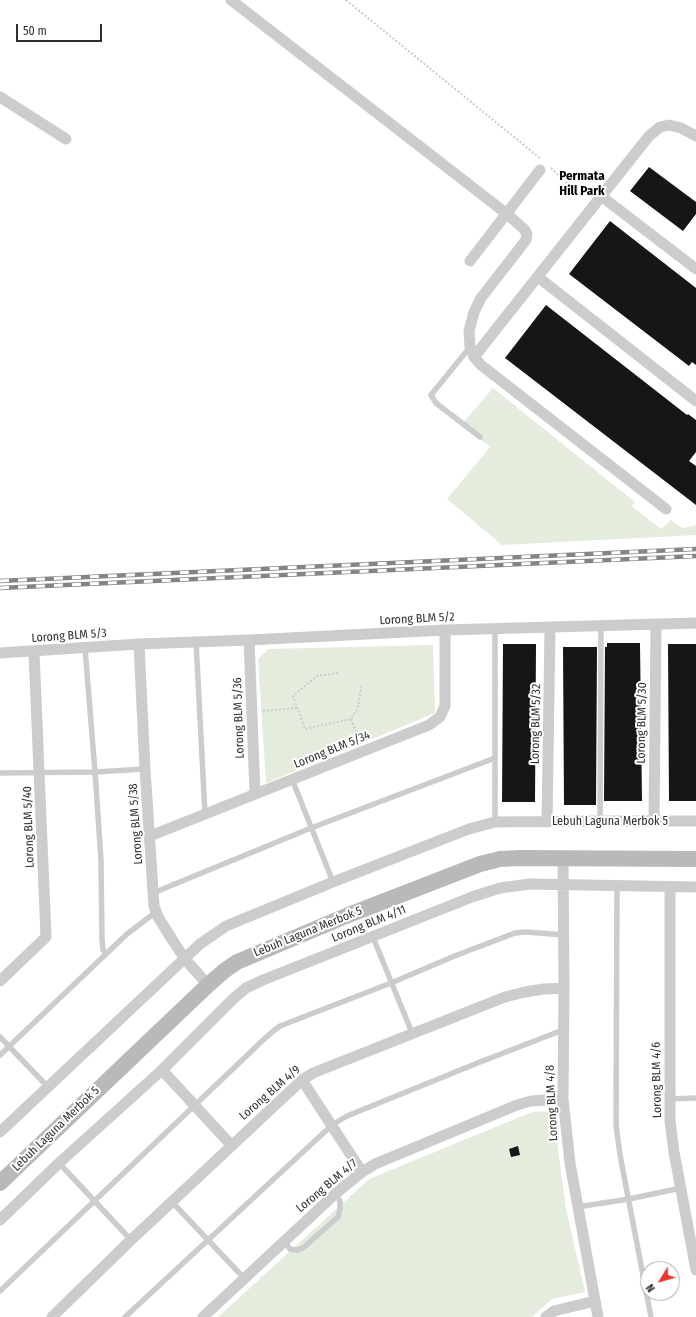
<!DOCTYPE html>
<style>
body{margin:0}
#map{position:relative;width:696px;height:1317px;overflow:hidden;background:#fff;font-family:"Fira Sans Condensed",sans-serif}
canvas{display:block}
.north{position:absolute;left:640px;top:1261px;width:40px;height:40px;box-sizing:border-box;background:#fff;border:1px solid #acacac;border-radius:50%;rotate:233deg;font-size:11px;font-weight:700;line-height:16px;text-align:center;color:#2f2f2f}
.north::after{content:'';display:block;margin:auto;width:14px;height:18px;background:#e9362e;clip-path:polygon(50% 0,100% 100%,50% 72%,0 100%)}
.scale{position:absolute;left:16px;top:24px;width:86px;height:18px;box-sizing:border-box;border:2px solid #2f2f2f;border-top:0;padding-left:5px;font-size:12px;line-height:14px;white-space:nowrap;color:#2f2f2f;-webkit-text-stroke:3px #fff;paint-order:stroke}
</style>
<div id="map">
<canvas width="696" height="1317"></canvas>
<div class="north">N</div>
<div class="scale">50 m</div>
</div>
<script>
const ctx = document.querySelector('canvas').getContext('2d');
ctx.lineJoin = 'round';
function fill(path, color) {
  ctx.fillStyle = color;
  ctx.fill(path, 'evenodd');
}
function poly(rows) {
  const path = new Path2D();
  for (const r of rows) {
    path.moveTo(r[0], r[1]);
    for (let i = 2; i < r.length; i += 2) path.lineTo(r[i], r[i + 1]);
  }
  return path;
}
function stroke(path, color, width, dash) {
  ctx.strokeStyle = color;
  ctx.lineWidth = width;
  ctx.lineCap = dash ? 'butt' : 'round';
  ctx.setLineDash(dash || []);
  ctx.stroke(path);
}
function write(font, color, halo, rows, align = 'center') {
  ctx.font = font + ' "Fira Sans Condensed",sans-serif';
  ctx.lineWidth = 4;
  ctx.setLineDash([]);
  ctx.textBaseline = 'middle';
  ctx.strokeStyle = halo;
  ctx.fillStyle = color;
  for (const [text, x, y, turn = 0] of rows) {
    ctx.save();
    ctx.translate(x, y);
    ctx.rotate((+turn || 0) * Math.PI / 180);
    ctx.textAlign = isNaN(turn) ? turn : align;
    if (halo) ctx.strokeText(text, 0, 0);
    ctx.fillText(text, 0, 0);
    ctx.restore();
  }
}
fill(poly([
 [493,388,635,502,632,506,661,529,671,520,682,528,694,526,696,524,696,535,502,545,447,499,490,447,462,424],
 [433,645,435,713,266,783,258,659,268,649],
 [553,1111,566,1209,585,1292,552,1299,532,1317,218,1317,369,1179,532,1112]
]), '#e3ecdd');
fill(poly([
 [649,167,696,202,696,214,683,231,630,191],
 [610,221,696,288,696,365,692,362,689,366,569,274],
 [546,305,687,415,688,414,696,420,696,452,689,461,696,466,696,505,505,358],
 [607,643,640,643,642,801,604,801,605,647,607,647],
 [503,644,536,644,535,802,502,802],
 [668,644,696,644,696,801,669,801],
 [563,647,597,647,596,805,564,805],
 [518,1146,520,1155,511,1157,509,1149]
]), '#161616');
stroke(poly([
 [346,0,541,159],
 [551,168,572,188],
 [338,673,317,676,293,696,305,729,351,719,358,708,361,687],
 [263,711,297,708],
 [351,719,360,742]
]), '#ccc', 2, [2, 2]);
stroke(poly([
 [470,347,431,395,436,403,480,437],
 [196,641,205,814],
 [85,648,95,772,101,860,102,939,103,949,105,954],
 [0,773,95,772,145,769],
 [292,779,333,882],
 [600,821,601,626],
 [495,822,495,758],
 [617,886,616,1125,620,1155,651,1317],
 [153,893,311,828,495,758,495,629],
 [373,937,412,1033],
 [0,1037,48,1087],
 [0,1055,127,934,156,912],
 [669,1099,696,1098],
 [59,1163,131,1240],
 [172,1202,244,1278],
 [577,1207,629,1199,681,1188],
 [284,1241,290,1249,297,1250,303,1248,338,1217,340,1209,340,1201,335,1194],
 [0,1291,260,1043,272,1032,280,1026,391,983,457,955,515,933,526,932,564,935],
 [125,1317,332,1125,347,1116,480,1062,563,1030]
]), '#ccc', 5.5);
stroke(poly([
 [231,0,507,214,524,229,527,234,526,240,481,298,474,312,469,331,470,347,474,357,481,365,666,509],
 [0,97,66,139],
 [601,196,696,269],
 [470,261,540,170],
 [538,277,696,401],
 [474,357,649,136,660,127,669,125,681,128,696,136],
 [249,640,255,794],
 [139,644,145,769,154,906,158,917,173,941,185,959,208,985],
 [0,653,139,644,249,640,445,630,696,623],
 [654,821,656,624],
 [547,822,550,627],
 [150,836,429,725,440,717,445,706,445,630],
 [563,858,564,988,563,1099,570,1163,598,1317],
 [670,887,670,1121,674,1152,696,1270],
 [0,981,46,937,34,652],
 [162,1070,232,1146],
 [302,1080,362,1172],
 [0,1132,200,944,226,926,333,882,469,829,495,822,600,821,696,821],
 [0,1220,59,1163,162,1070,234,998,246,988,263,980,472,897,500,888,530,884,696,887],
 [52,1317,131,1240,302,1080,313,1073,505,997,525,992,544,989,564,988],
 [203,1317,335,1194,362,1172,375,1164,517,1105,531,1101,563,1099],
 [546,1317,554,1311,595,1301]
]), '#ccc', 11);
stroke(poly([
 [0,1183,208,985,224,971,237,962,346,916,480,864,500,859,520,858,696,859]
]), '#b9b9b9', 16);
const rail = poly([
 [0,581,696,549],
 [0,588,696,556]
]);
stroke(rail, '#848484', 4.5);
stroke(rail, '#fff', 3, [9]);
write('12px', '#2f2f2f', '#fff', [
 ["Lorong BLM 5/2",417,619,-3],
 ["Lorong BLM 5/3",69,636,-4],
 ["Lorong BLM 5/36",239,718,-92],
 ["Lorong BLM 5/30",642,723,-89],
 ["Lorong BLM 5/32",536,724,-89],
 ["Lorong BLM 5/34",332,750,-22],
 ["Lebuh Laguna Merbok 5",610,822],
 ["Lorong BLM 5/38",136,824,-94],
 ["Lorong BLM 5/40",29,827,-92],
 ["Lorong BLM 4/11",369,924,-22],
 ["Lebuh Laguna Merbok 5",308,932,-22],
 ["Lorong BLM 4/6",657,1080,-91],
 ["Lorong BLM 4/9",270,1093,-41],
 ["Lorong BLM 4/8",552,1103,-93],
 ["Lebuh Laguna Merbok 5",56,1129,-44],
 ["Lorong BLM 4/7",327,1186,-40]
]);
write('bold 13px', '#000', '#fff', [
 ["Permata",582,176],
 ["Hill Park",582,191]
]);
</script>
